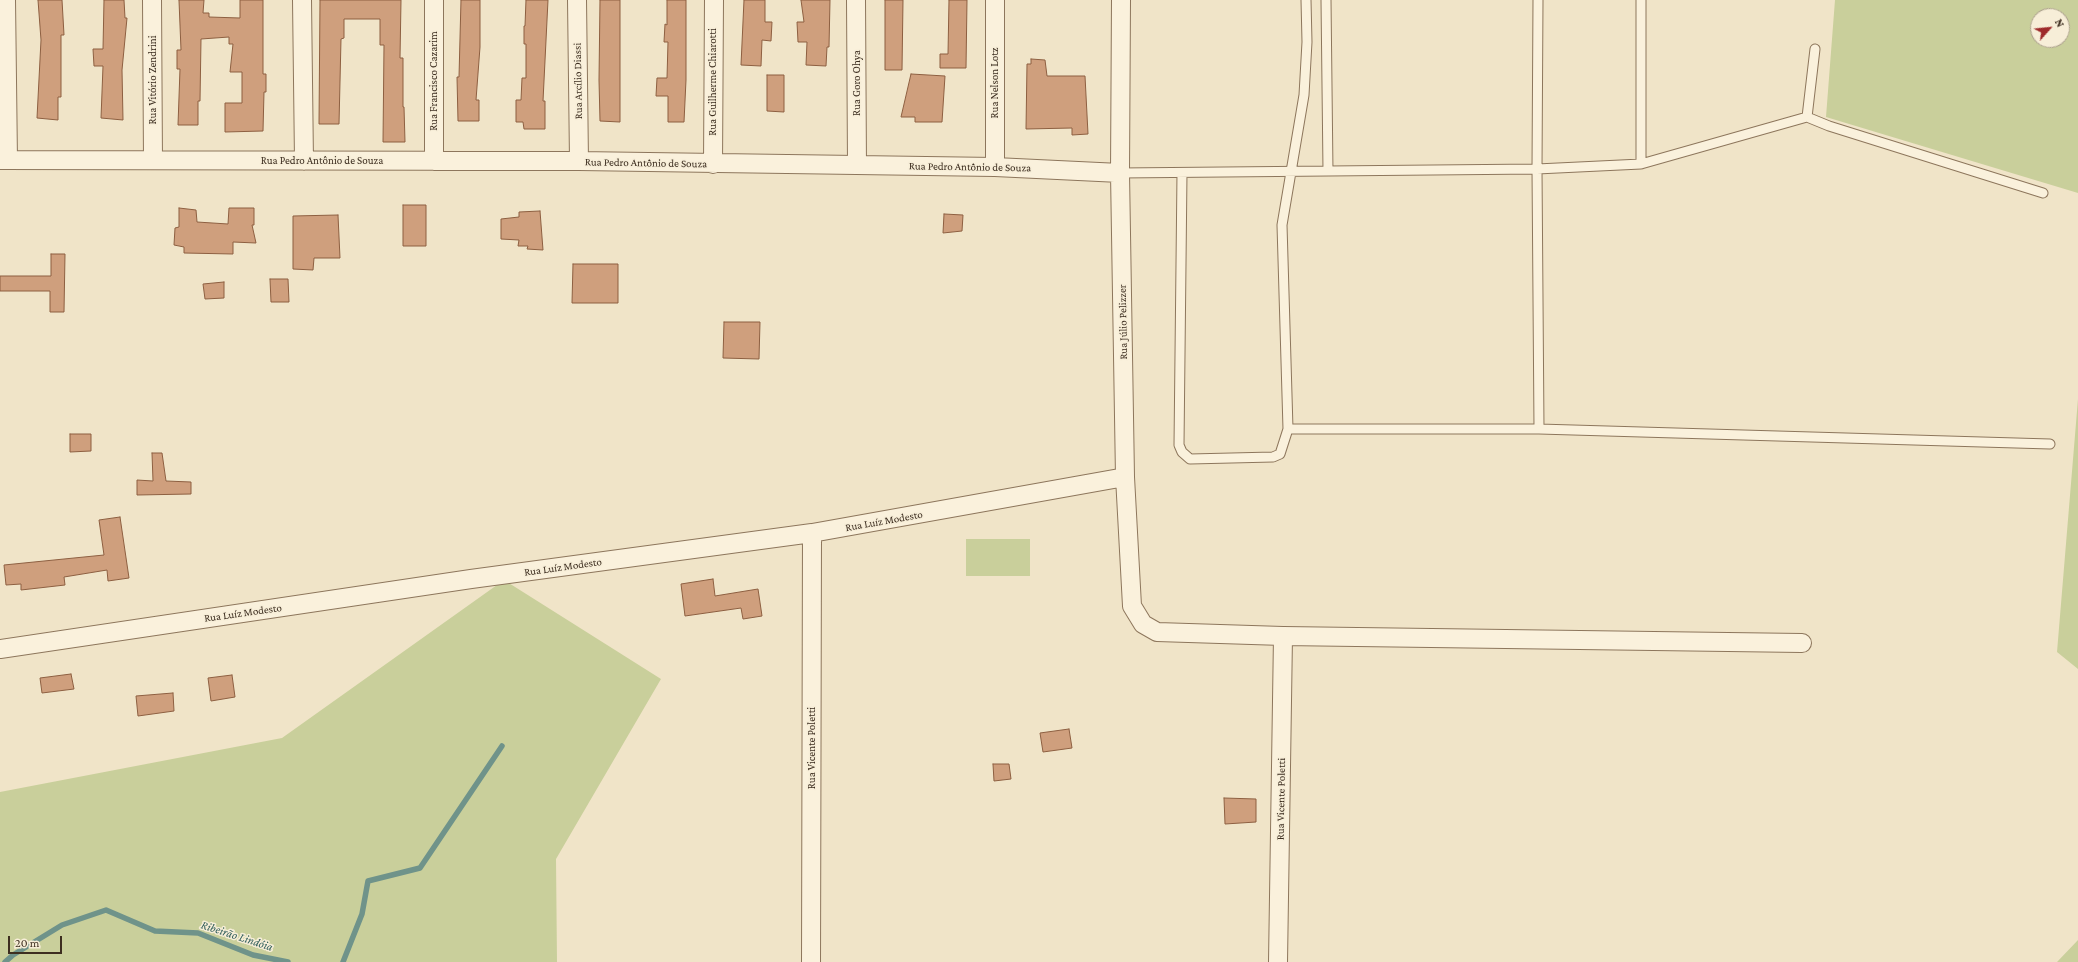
<!DOCTYPE html>
<meta charset="utf-8">
<style>
body{margin:0}
#map{position:relative;width:2078px;height:962px;overflow:hidden;background:#f0e4c8;font-family:"Crimson Pro",serif}
canvas{display:block}
.north{position:absolute;left:2030px;top:8px;width:40px;height:40px;box-sizing:border-box;background:#f7eed8;border:1px solid #ada18e;border-radius:50%;rotate:63deg;font-size:11px;font-weight:700;line-height:16px;text-align:center;color:#3d2e20}
.north::after{content:'';display:block;margin:auto;width:14px;height:18px;background:#9e2a2b;clip-path:polygon(50% 0,100% 100%,50% 72%,0 100%)}
.scale{position:absolute;left:8px;top:936px;width:54px;height:18px;box-sizing:border-box;border:2px solid #3d2e20;border-top:0;padding-left:5px;font-size:12px;line-height:14px;white-space:nowrap;color:#3d2e20;-webkit-text-stroke:3px #f7eed8;paint-order:stroke}
</style>
<div id="map">
<canvas width="2078" height="962"></canvas>
<div class="north">N</div>
<div class="scale">20 m</div>
</div>
<script>
const ctx = document.querySelector('canvas').getContext('2d');
ctx.lineJoin = 'round';
function fill(path, color) {
  ctx.fillStyle = color;
  ctx.fill(path, 'evenodd');
}
function poly(rows) {
  const path = new Path2D();
  for (const r of rows) {
    path.moveTo(r[0], r[1]);
    for (let i = 2; i < r.length; i += 2) path.lineTo(r[i], r[i + 1]);
  }
  return path;
}
function stroke(path, color, width, dash) {
  ctx.strokeStyle = color;
  ctx.lineWidth = width;
  ctx.lineCap = dash ? 'butt' : 'round';
  ctx.setLineDash(dash || []);
  ctx.stroke(path);
}
function write(font, color, halo, rows, align = 'center') {
  ctx.font = font + ' "Crimson Pro",serif';
  ctx.lineWidth = 3;
  ctx.setLineDash([]);
  ctx.textBaseline = 'middle';
  ctx.strokeStyle = halo;
  ctx.fillStyle = color;
  for (const [text, x, y, turn = 0] of rows) {
    ctx.save();
    ctx.translate(x, y);
    ctx.rotate((+turn || 0) * Math.PI / 180);
    ctx.textAlign = isNaN(turn) ? turn : align;
    if (halo) ctx.strokeText(text, 0, 0);
    ctx.fillText(text, 0, 0);
    ctx.restore();
  }
}
fill(poly([
 [1835,0,2078,0,2078,193,1826,117],
 [2038,16,2062,16,2062,40,2038,40],
 [2078,399,2078,669,2057,652],
 [966,539,1030,539,1030,576,966,576],
 [504,580,661,679,556,859,557,962,0,962,0,792,282,738],
 [2078,940,2078,962,2057,962]
]), '#c9cf9b');
stroke(poly([
 [5,962,13,955,62,925,106,910,155,931,198,933,253,955,288,962],
 [343,962,362,914,368,881,420,868,502,746]
]), '#6f938a', 5.5);
const building = poly([
 [38,0,62,0,64,35,61,35,61,97,58,97,58,120,37,118,41,40,38,0],
 [104,0,124,0,125,18,127,18,122,70,123,120,101,118,103,66,94,66,93,49,103,49,104,0],
 [179,0,204,0,203,13,209,13,209,17,240,18,240,0,263,0,263,74,266,74,266,92,264,92,263,131,225,132,225,103,242,103,242,72,230,72,233,44,229,44,229,37,201,39,200,101,198,101,198,125,178,125,180,69,177,69,177,50,181,50,179,0],
 [320,0,401,0,400,58,403,58,403,107,404,107,405,142,383,142,384,45,380,45,380,19,344,19,344,38,341,39,339,124,319,124,320,0],
 [461,0,480,0,480,47,476,100,479,100,479,121,458,121,457,77,459,77,461,0],
 [526,0,548,0,543,101,545,101,545,129,524,129,523,122,516,122,516,100,521,100,522,78,526,78,526,44,524,44,524,26,525,26,526,0],
 [600,0,620,0,620,122,600,121,599,80,600,0],
 [667,0,686,0,686,80,684,122,668,122,668,96,656,96,657,78,667,78,668,42,664,42,665,24,667,25,667,0],
 [744,0,765,0,765,22,772,22,771,41,762,40,761,66,741,65,744,0],
 [801,0,830,0,829,47,827,47,826,66,806,65,807,42,798,42,797,22,804,22,801,0],
 [885,0,903,0,902,70,885,70,885,0],
 [949,0,967,0,966,68,940,68,940,54,948,54,949,0],
 [1031,59,1045,60,1047,76,1085,76,1088,134,1072,135,1072,128,1026,129,1027,64,1031,64,1031,59],
 [911,74,945,76,942,122,915,122,915,117,901,117,911,74],
 [767,75,784,75,784,112,767,111,767,75],
 [403,205,426,205,426,246,403,246,403,205],
 [179,208,196,210,197,222,228,224,229,208,254,208,254,225,252,225,256,243,233,242,233,254,184,253,184,247,174,245,175,228,179,227,179,208],
 [540,211,543,250,527,249,528,246,518,246,519,240,501,239,501,219,519,217,519,212,540,211],
 [944,214,963,215,962,231,943,233,944,214],
 [338,215,340,258,314,258,313,270,293,269,293,216,338,215],
 [51,254,65,254,64,312,50,312,50,291,0,291,0,276,51,276,51,254],
 [573,264,618,264,618,303,572,303,573,264],
 [270,279,288,279,289,302,271,302,270,279],
 [224,282,224,298,205,299,203,284,224,282],
 [724,322,760,322,759,359,723,358,724,322],
 [70,434,91,434,91,451,70,452,70,434],
 [152,453,162,453,166,481,191,482,191,494,137,495,137,480,153,481,152,453],
 [120,517,129,578,108,581,107,570,64,577,65,585,21,590,21,584,6,585,4,565,104,555,99,520,120,517],
 [713,579,715,596,758,589,762,616,743,619,741,608,685,616,681,584,713,579],
 [71,674,74,689,42,693,40,678,71,674],
 [232,675,235,697,211,701,208,678,232,675],
 [173,693,174,711,138,716,136,696,173,693],
 [1069,729,1072,748,1043,752,1040,733,1069,729],
 [993,764,1009,764,1011,779,994,781,993,764],
 [1224,798,1256,799,1256,822,1225,824,1224,798]
]);
fill(building, '#cf9f7d');
stroke(building, '#8d5f41', 1);
const lane = poly([
 [1326,0,1328,171],
 [1538,0,1537,169,1539,429],
 [1641,0,1641,164],
 [1807,117,1815,49],
 [1120,173,1537,169,1641,164,1807,117,1829,126,2043,193],
 [1182,173,1179,445,1182,452,1190,459,1273,457,1280,454,1288,429,1282,225,1304,95,1307,42,1306,0],
 [1288,429,1539,429,2050,444]
]);
const street = poly([
 [6,0,8,160],
 [152,0,153,160],
 [302,0,304,161],
 [577,0,579,161],
 [856,0,857,165],
 [995,0,995,167],
 [1121,0,1120,173,1125,477,1132,606,1143,624,1157,632,1283,636,1802,643],
 [0,160,579,161,995,167,1120,173],
 [434,161,434,0],
 [713,164,714,0],
 [0,649,471,579,812,533,1125,477],
 [811,962,812,533],
 [1278,962,1283,636]
]);
stroke(lane, '#8d765c', 11);
stroke(street, '#8d765c', 20);
stroke(lane, '#faf1dc', 9);
stroke(street, '#faf1dc', 18);
write('11px', '#3d2e20', '#f7eed8', [
 ["Rua Vitório Zendrini",153,80,-90],
 ["Rua Francisco Cazarim",434,81,-90],
 ["Rua Arcílio Diassi",578,81,-91],
 ["Rua Guilherme Chiarotti",713,82,-90],
 ["Rua Goro Ohya",857,83,-90],
 ["Rua Nelson Lotz",995,83,-90],
 ["Rua Pedro Antônio de Souza",322,161],
 ["Rua Pedro Antônio de Souza",646,163,1],
 ["Rua Pedro Antônio de Souza",970,167,1],
 ["Rua Júlio Pelizzer",1123,322,-91],
 ["Rua Luíz Modesto",884,521,-10],
 ["Rua Luíz Modesto",563,567,-8],
 ["Rua Luíz Modesto",243,613,-8],
 ["Rua Vicente Poletti",812,748,-90],
 ["Rua Vicente Poletti",1281,799,-89]
]);
write('italic 12px', '#2f5d5a', '#f7eed8', [
 ["Ribeirão Lindóia",237,936,18]
]);
</script>
